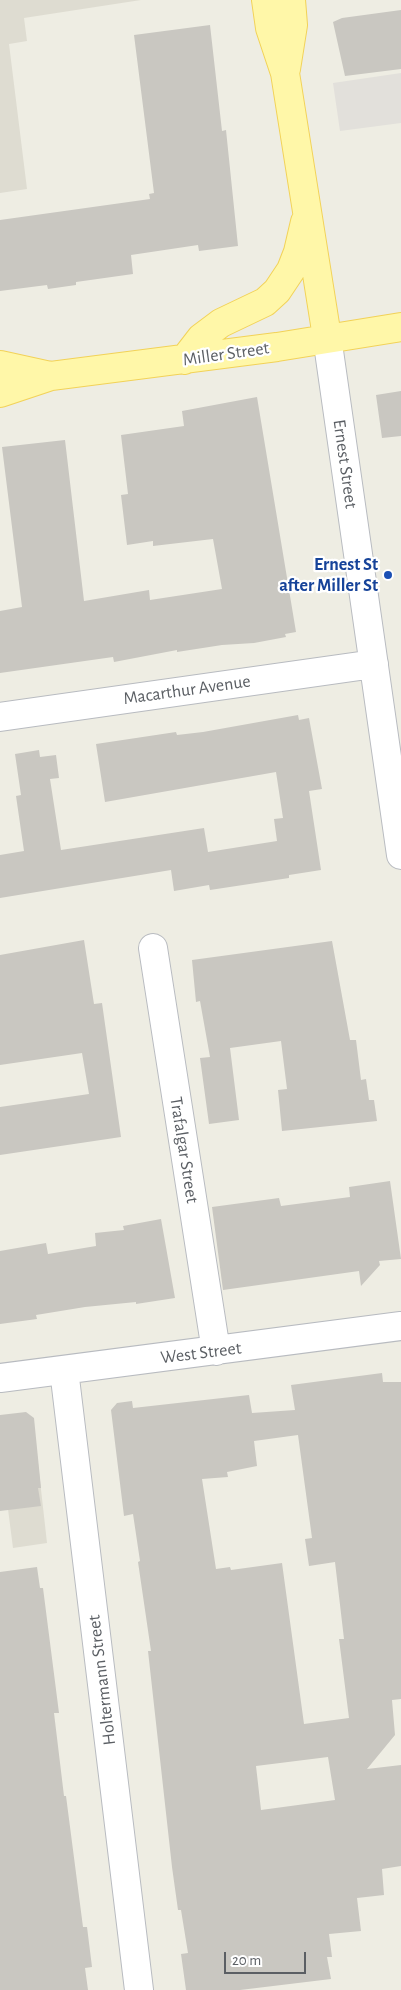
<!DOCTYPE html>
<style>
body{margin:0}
#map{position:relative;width:401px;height:1990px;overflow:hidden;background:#eeede3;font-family:"Alegreya Sans",sans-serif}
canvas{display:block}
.scale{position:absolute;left:224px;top:1952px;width:82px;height:22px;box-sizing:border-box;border:2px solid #5b5f64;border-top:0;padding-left:6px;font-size:15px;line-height:18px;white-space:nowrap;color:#5b5f64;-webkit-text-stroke:4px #fff;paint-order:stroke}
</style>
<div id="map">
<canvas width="401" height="1990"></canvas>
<div class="scale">20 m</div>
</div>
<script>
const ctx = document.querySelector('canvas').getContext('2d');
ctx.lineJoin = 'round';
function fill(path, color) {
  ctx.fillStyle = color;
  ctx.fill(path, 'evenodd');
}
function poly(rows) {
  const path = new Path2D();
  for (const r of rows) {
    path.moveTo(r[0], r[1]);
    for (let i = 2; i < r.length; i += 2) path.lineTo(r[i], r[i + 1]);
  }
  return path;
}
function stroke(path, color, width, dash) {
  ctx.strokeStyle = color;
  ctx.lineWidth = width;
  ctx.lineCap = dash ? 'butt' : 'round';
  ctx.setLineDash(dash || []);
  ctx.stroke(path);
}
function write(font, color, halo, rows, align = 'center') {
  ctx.font = font + ' "Alegreya Sans",sans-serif';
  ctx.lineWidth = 4.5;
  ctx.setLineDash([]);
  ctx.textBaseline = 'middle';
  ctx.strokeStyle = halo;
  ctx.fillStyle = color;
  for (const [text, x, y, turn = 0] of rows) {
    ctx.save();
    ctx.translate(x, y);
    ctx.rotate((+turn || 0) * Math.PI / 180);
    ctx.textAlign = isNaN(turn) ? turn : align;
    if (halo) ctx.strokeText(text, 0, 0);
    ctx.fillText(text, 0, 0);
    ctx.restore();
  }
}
fill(poly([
 [401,73,401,123,340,131,333,83]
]), '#e2e0db');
fill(poly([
 [0,0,141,0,24,18,27,41,9,44,27,189,0,193],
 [33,1418,47,1543,13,1548,0,1447,0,1422]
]), '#dedcd1');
fill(poly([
 [401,10,401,69,345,76,333,22,342,18],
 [210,25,222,131,226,130,238,246,199,251,198,245,131,255,133,274,76,282,76,285,48,289,47,285,0,291,0,220,150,199,149,194,154,193,134,35],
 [401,391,401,436,382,438,376,395],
 [257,397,296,632,285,634,286,637,254,643,222,645,177,652,177,650,114,662,113,657,0,673,0,611,22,607,2,447,65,440,84,601,149,590,150,600,222,589,213,539,153,546,153,541,127,545,121,495,128,494,121,435,184,426,182,411],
 [298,715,299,720,309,718,322,789,309,791,321,870,289,875,289,878,210,890,209,885,174,891,171,870,0,898,0,855,24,851,16,796,21,795,15,754,39,750,40,757,56,755,59,778,50,779,61,850,204,828,208,852,277,841,274,819,283,818,276,772,105,802,96,744,176,732,177,735,203,732],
 [84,940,94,1004,102,1003,121,1137,0,1155,0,1107,89,1094,82,1053,0,1065,0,955],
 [332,941,350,1040,356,1040,361,1080,366,1079,369,1100,374,1100,377,1121,282,1131,278,1090,287,1089,281,1041,230,1048,239,1120,209,1124,200,1058,210,1057,200,1001,196,1002,192,960],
 [390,1181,401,1259,379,1261,380,1265,361,1286,359,1271,223,1290,212,1207,279,1198,281,1206,350,1197,349,1187],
 [161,1219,175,1298,136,1304,136,1302,85,1307,36,1315,37,1319,0,1324,0,1251,46,1243,48,1254,96,1246,95,1233,124,1230,123,1226],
 [382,1373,383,1382,401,1382,401,1699,392,1700,395,1735,367,1769,401,1765,401,1866,382,1869,384,1895,357,1898,361,1931,329,1934,332,1957,327,1957,331,1979,240,1990,186,1990,181,1954,188,1953,181,1910,178,1910,172,1867,148,1651,151,1651,138,1562,140,1561,133,1514,124,1516,111,1410,117,1403,132,1401,133,1408,249,1395,252,1413,295,1410,291,1385],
 [298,1435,312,1538,305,1539,309,1566,335,1562,344,1639,339,1639,349,1718,304,1724,282,1563,231,1570,230,1567,216,1569,202,1479,228,1477,227,1472,257,1466,254,1441],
 [328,1757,335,1800,261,1810,256,1766],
 [26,1412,34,1418,41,1488,38,1488,41,1506,0,1511,0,1415],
 [37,1567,40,1588,43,1588,59,1713,54,1713,64,1796,66,1796,83,1927,87,1927,92,1967,85,1968,88,1990,0,1990,0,1572]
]), '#c9c7c1');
const minor = poly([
 [327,337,401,855],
 [0,717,374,664],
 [153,948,216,1351],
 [64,1370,139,1990],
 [0,1378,401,1326]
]);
const major = poly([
 [266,0,270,28,285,73,327,337],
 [286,69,293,25,291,0],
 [184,360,201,338,221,323,265,302,277,291,291,270,298,252,305,222],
 [0,365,50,376],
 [0,393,51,376,277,347,401,327]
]);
stroke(minor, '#b8bbc0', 30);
stroke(major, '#f2d258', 30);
stroke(minor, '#fff', 28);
stroke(major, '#fff7a8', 28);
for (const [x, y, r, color] of [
 [388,575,5,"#1a4fb4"]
]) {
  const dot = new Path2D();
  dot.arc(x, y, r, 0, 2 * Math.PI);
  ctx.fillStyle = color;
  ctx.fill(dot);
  stroke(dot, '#fff', 2);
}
write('18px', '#5b5f64', '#fff', [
 ["Miller Street",226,354,-8],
 ["Ernest Street",345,464,82],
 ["Macarthur Avenue",187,690,-8],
 ["Trafalgar Street",184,1150,81],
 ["West Street",201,1353,-7],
 ["Holtermann Street",102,1680,-97]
]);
write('bold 18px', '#164399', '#fff', [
 ["Ernest St",378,565],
 ["after Miller St",378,586]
], 'right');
</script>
